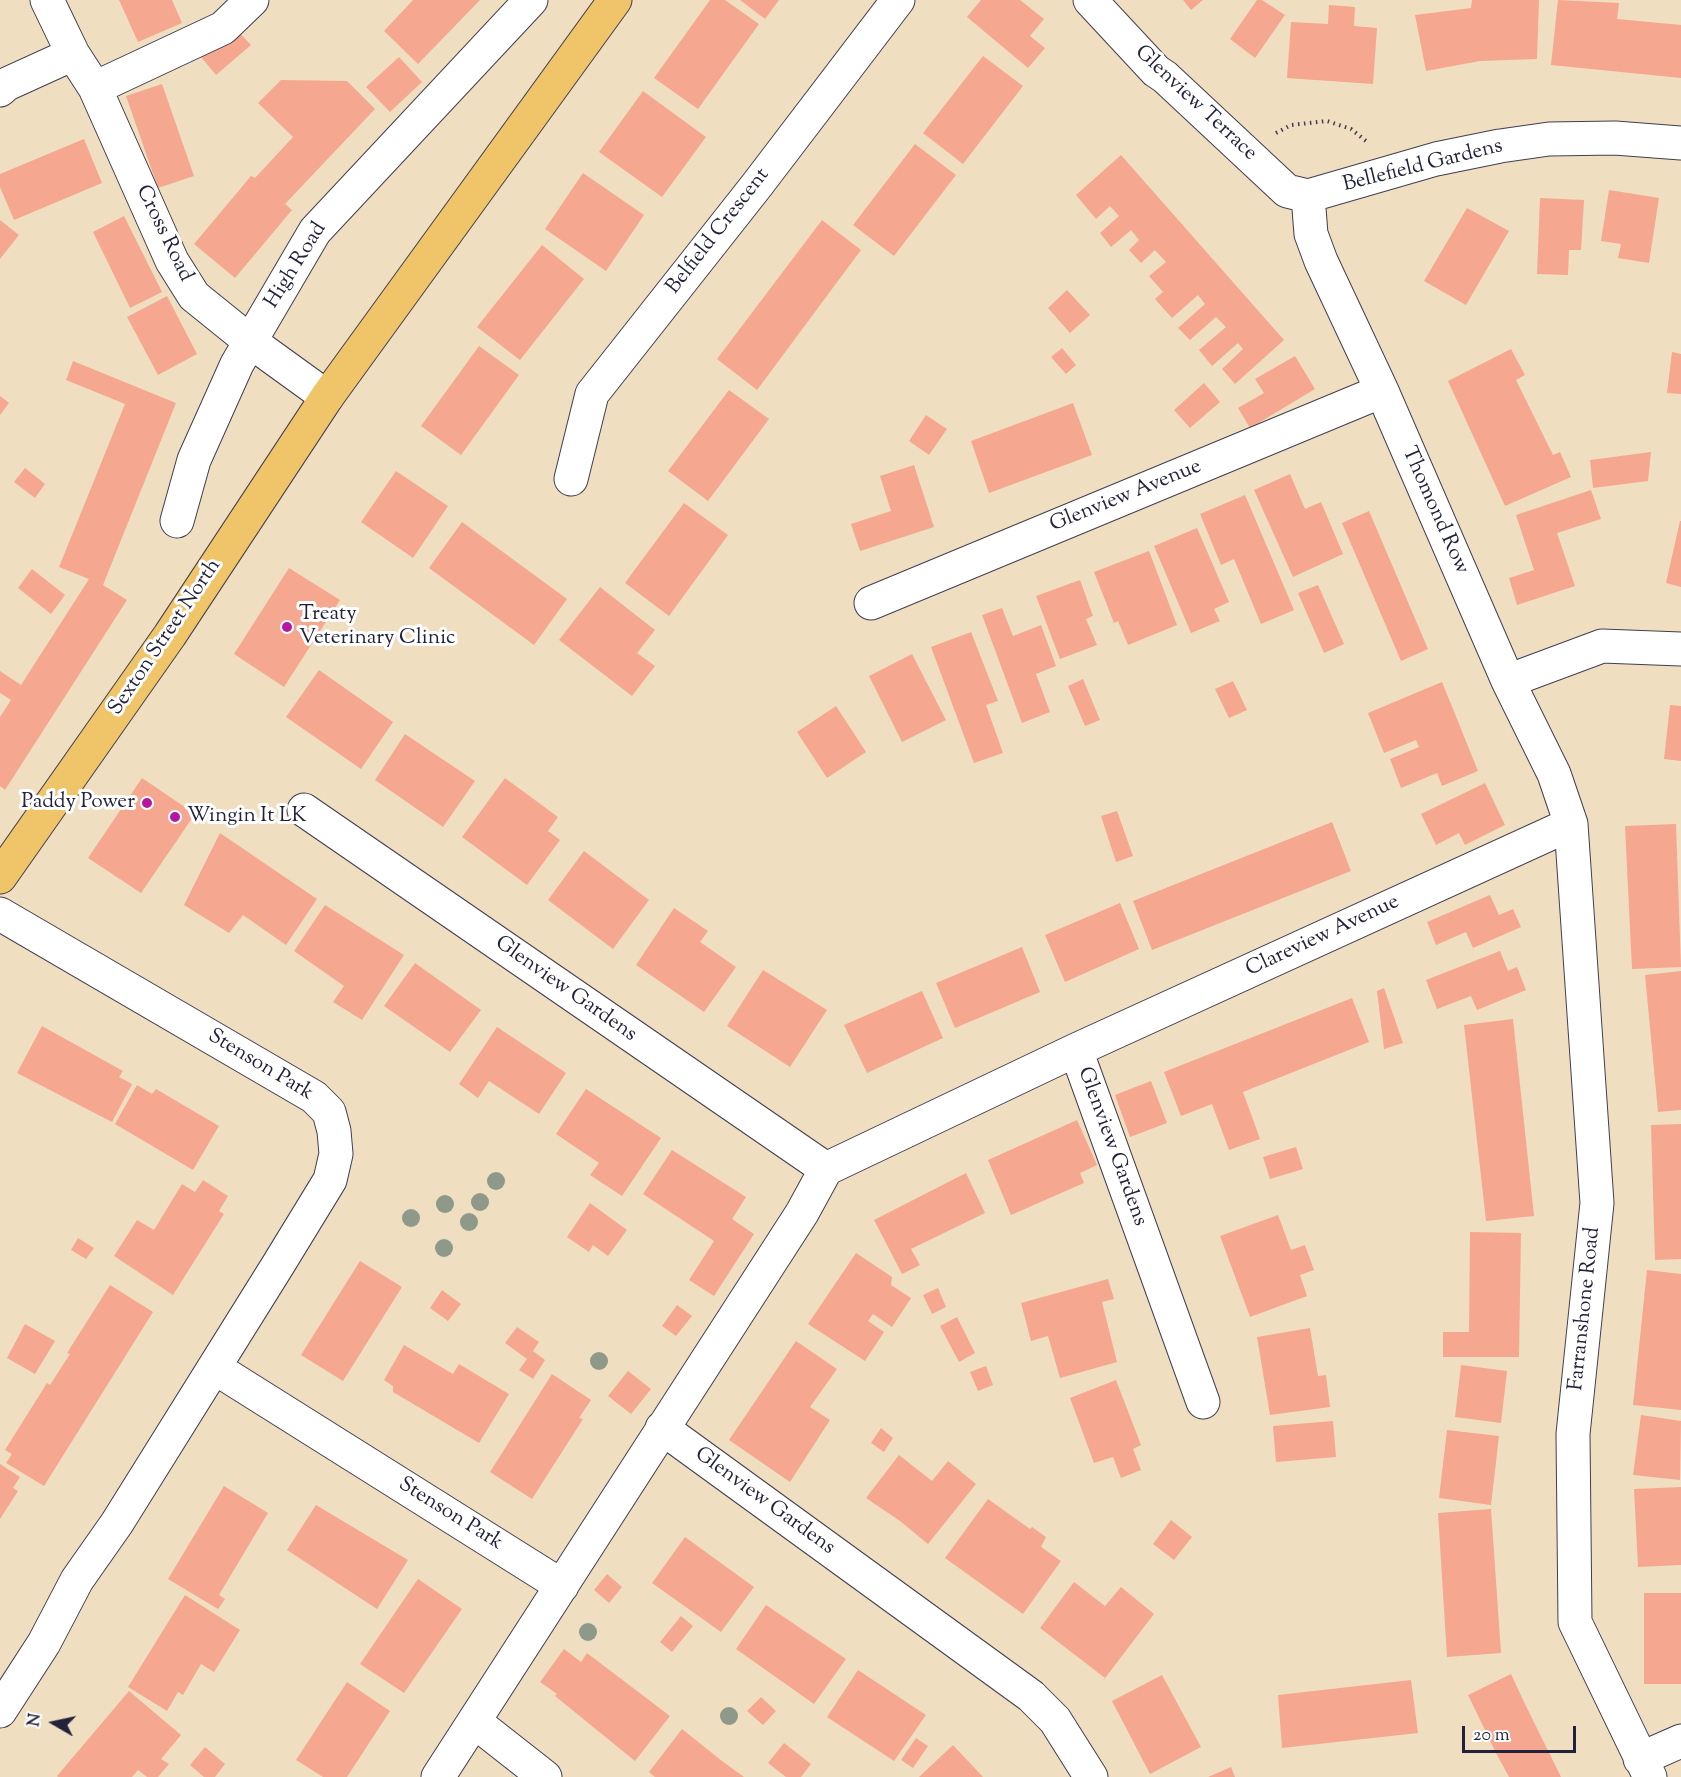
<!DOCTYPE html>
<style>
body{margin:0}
#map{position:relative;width:1681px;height:1777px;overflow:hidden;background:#efdfc0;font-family:"Sorts Mill Goudy",serif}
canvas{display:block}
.north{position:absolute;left:24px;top:1693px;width:60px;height:60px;-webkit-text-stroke:4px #fff;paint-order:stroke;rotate:279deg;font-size:16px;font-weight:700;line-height:24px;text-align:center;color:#22223b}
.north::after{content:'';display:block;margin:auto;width:21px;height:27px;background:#22223b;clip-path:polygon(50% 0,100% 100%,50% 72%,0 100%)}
.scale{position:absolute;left:1462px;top:1726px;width:114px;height:27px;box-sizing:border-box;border:3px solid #22223b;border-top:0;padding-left:8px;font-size:18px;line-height:21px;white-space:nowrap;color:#22223b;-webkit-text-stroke:4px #fff;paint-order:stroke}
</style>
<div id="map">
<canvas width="1681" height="1777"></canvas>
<div class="north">N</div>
<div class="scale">20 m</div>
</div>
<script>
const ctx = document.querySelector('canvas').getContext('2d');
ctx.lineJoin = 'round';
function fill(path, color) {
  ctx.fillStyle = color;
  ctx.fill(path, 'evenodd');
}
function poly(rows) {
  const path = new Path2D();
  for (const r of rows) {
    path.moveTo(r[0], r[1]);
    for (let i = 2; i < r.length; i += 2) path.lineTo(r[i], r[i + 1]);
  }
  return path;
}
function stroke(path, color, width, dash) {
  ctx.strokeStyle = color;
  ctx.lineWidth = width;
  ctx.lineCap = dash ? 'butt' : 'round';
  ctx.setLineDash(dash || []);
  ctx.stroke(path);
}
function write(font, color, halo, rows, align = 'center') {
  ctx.font = font + ' "Sorts Mill Goudy",serif';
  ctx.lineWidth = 6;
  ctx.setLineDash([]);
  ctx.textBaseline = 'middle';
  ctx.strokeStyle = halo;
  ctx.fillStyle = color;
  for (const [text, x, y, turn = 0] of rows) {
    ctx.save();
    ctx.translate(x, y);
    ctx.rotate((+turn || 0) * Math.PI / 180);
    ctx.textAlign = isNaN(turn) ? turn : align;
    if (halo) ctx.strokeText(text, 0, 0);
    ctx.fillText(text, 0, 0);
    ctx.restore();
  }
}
fill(poly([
 [119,0,172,0,182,23,138,42],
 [413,0,480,0,418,64,384,31],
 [710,0,725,0,759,24,698,109,654,78],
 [740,0,779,0,765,19],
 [981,0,1020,0,1044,19,1030,36,1045,48,1028,68,967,17],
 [1183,0,1203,0,1191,10],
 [1257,0,1262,0,1285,15,1255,58,1230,39],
 [1472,0,1539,0,1537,59,1480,61,1426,71,1415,15,1471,8],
 [1558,0,1619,3,1617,19,1681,25,1681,78,1551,65],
 [1329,5,1355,7,1354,26,1377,28,1373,84,1287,78,1291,22,1328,24],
 [235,28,251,45,216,75,201,57],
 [983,56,1023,86,963,164,923,133],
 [399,57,422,82,390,112,366,87],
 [281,80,347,81,375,109,285,204,292,210,235,278,194,244,251,176,255,178,293,137,258,103],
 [162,84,194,176,158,188,126,96],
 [643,91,706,137,662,197,599,152],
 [84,139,102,183,14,220,0,187,0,174],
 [915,144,956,175,894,256,853,225],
 [1121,155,1284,340,1235,384,1222,369,1243,349,1238,343,1212,366,1199,350,1226,327,1216,317,1190,340,1178,328,1205,304,1198,295,1172,318,1155,299,1163,292,1149,276,1166,262,1155,250,1141,263,1129,250,1139,240,1131,230,1111,247,1100,233,1119,216,1110,206,1096,219,1076,195],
 [583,173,644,215,606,271,545,229],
 [1609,190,1659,198,1649,263,1618,258,1621,244,1601,241],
 [1540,198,1584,200,1581,250,1569,250,1568,275,1537,274],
 [1467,208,1509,231,1466,305,1424,281],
 [124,216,162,292,130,308,93,232],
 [0,220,19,235,0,259],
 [822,220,861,250,757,390,717,359],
 [542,245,584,279,520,360,477,327],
 [1067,290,1090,315,1070,333,1048,308],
 [167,296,197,354,158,375,127,317],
 [479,346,519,375,461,455,421,426],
 [1062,348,1076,365,1066,374,1051,357],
 [1511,349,1525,375,1516,380,1553,455,1560,452,1571,477,1505,506,1448,381],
 [1672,352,1681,354,1681,394,1667,393],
 [1295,356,1315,389,1250,428,1238,408,1264,393,1255,379],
 [73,361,176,403,103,585,127,600,5,790,0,786,0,717,11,700,0,693,0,671,21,685,89,579,59,567,125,404,66,380],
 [1204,383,1220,402,1190,428,1174,410],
 [729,390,769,419,708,501,668,471],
 [0,396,9,403,0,415],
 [1073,403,1092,455,989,493,971,441],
 [926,415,947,429,929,455,909,441],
 [1651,452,1648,481,1593,488,1590,460],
 [914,465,934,527,860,551,851,524,891,511,880,476],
 [25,468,45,484,35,498,14,482],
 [396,471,448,506,413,558,361,522],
 [1290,474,1305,509,1321,502,1343,554,1293,577,1254,490],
 [1591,490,1601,519,1557,533,1575,586,1517,605,1509,578,1534,570,1516,515],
 [1245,495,1294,610,1261,624,1234,559,1221,565,1200,514],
 [684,503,728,535,669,616,625,583],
 [1369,511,1428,649,1401,661,1342,523],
 [1680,521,1681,521,1681,587,1666,583],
 [462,522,567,599,534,645,429,568],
 [1197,528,1229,602,1214,609,1220,621,1191,633,1154,546],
 [1149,551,1177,625,1128,645,1118,621,1114,623,1094,572],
 [289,568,340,600,284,687,234,654],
 [32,569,65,595,51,614,18,588],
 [1080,580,1093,616,1086,619,1097,645,1060,659,1036,596],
 [1318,585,1344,644,1324,653,1298,593],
 [600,587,655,630,637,653,655,666,632,696,559,640],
 [1002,608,1013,636,1041,625,1056,666,1036,674,1050,712,1022,723,982,615],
 [971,632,998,701,986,705,1003,753,974,763,931,647],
 [912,654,946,720,902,742,869,676],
 [319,670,393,722,361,769,286,717],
 [1083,679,1100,720,1085,726,1068,686],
 [1233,681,1247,710,1229,718,1215,689],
 [1442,682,1478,771,1442,786,1437,773,1401,788,1390,759,1419,747,1416,740,1384,753,1368,713],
 [1670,705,1681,706,1681,761,1664,759],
 [836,706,866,752,827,778,797,732],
 [405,734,475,781,443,827,375,780],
 [142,778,195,814,141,893,88,858],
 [505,778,558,817,548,831,560,840,527,885,462,837],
 [1485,783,1505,825,1465,845,1459,833,1436,845,1421,814],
 [1117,811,1133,856,1116,862,1101,816],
 [1332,822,1351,871,1152,950,1133,901],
 [1676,824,1681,967,1632,969,1625,826],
 [220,833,317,899,286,945,243,915,229,933,184,905],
 [584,851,649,900,613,949,548,900],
 [1490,895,1499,915,1513,909,1521,927,1473,948,1466,932,1436,945,1427,922],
 [1120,903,1139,949,1065,982,1045,935],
 [325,905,404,955,362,1020,333,1002,344,986,294,951],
 [674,908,708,931,700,942,736,967,704,1012,636,965],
 [1022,947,1040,992,955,1028,936,983],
 [1500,951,1508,971,1517,967,1526,990,1477,1010,1471,996,1437,1009,1426,980],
 [415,963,481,1010,450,1052,384,1006],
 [763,970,827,1010,790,1067,727,1026],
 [1681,971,1681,1110,1658,1112,1645,975],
 [1384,988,1403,1043,1384,1049,1377,991],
 [922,991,943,1038,867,1073,844,1025],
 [1352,998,1369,1042,1243,1092,1260,1139,1229,1150,1212,1104,1181,1116,1164,1072],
 [1513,1019,1534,1216,1486,1221,1464,1025],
 [42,1026,123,1071,119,1077,132,1084,112,1122,17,1073],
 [497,1027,566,1073,539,1114,489,1081,478,1098,459,1084],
 [1151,1081,1167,1123,1130,1137,1115,1095],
 [137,1085,152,1094,156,1089,219,1126,193,1170,115,1124],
 [586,1089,661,1138,622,1196,590,1175,599,1163,556,1134],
 [1077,1120,1097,1165,1080,1173,1084,1183,1011,1215,988,1160],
 [1681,1124,1681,1259,1655,1260,1651,1125],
 [1296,1147,1303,1169,1270,1179,1263,1157],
 [672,1150,746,1197,732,1219,754,1234,714,1296,689,1280,714,1241,643,1194],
 [966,1173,985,1213,911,1249,920,1265,902,1274,874,1220],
 [203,1180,228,1196,219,1211,224,1214,173,1295,114,1256,137,1220,154,1230,182,1184,195,1192],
 [590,1203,627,1230,608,1256,593,1245,589,1252,567,1237],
 [1278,1215,1291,1250,1305,1245,1314,1270,1300,1275,1307,1296,1250,1317,1220,1236],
 [1470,1232,1521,1233,1519,1357,1443,1357,1443,1332,1469,1332],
 [78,1238,94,1248,86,1259,71,1250],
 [856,1253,892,1277,891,1285,911,1298,892,1327,873,1314,868,1321,884,1332,865,1361,808,1324],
 [360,1261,402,1287,343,1381,301,1355],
 [1647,1270,1681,1274,1681,1410,1633,1405],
 [1108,1279,1114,1299,1102,1302,1117,1362,1060,1378,1048,1336,1031,1341,1021,1303],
 [110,1285,153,1312,44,1486,6,1463,12,1454,5,1450,47,1383,50,1385,59,1371,70,1354,67,1353],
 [938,1288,946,1307,932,1314,923,1295],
 [442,1290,461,1304,448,1321,430,1308],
 [677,1305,692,1316,676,1336,662,1326],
 [957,1317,975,1353,959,1362,940,1326],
 [25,1324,55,1341,35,1374,7,1358],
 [517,1327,539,1342,533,1351,545,1360,533,1379,519,1370,527,1359,505,1343],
 [1310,1328,1318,1376,1326,1375,1330,1407,1270,1415,1257,1337],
 [796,1341,837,1369,810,1407,830,1420,790,1482,729,1440],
 [404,1345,453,1374,459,1364,509,1394,479,1443,393,1392,393,1386,384,1380],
 [1461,1365,1507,1371,1501,1423,1455,1417],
 [986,1366,993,1385,978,1391,970,1372],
 [628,1371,651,1389,631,1414,608,1396],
 [552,1374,591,1400,579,1418,583,1419,532,1499,490,1472],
 [1116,1380,1141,1445,1133,1449,1141,1470,1121,1478,1113,1457,1094,1463,1070,1398],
 [1641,1415,1681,1421,1680,1480,1633,1475],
 [1333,1421,1336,1457,1276,1462,1273,1426],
 [881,1428,893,1438,884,1452,871,1443],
 [1447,1430,1499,1436,1491,1505,1439,1498],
 [899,1455,932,1481,948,1461,976,1484,928,1544,900,1521,866,1498],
 [0,1464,20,1477,13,1488,18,1491,0,1519],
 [224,1486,268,1513,219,1595,225,1599,218,1609,168,1579],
 [1681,1487,1681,1565,1638,1567,1634,1489],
 [988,1499,1030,1529,1032,1527,1046,1537,1041,1547,1061,1561,1023,1614,945,1558],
 [316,1505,408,1560,377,1609,287,1550],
 [1491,1509,1501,1653,1447,1657,1438,1513],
 [1171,1520,1192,1537,1174,1560,1153,1544],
 [685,1537,754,1587,721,1632,652,1583],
 [607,1574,622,1587,609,1603,594,1590],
 [418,1579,462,1609,404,1693,360,1664],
 [1074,1582,1105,1606,1121,1587,1154,1614,1105,1678,1040,1628],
 [1644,1593,1681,1593,1681,1684,1644,1684],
 [185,1595,240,1630,214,1672,201,1664,183,1695,178,1692,167,1711,128,1687],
 [766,1605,846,1659,814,1704,736,1649],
 [681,1616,693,1626,672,1652,660,1642],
 [564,1649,581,1662,587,1653,670,1716,635,1761,555,1696,557,1694,540,1682],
 [858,1670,926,1715,894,1761,827,1717],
 [1511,1674,1525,1704,1561,1777,1509,1777,1496,1753,1468,1695],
 [1162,1675,1201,1747,1150,1774,1112,1701],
 [1411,1680,1418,1733,1282,1748,1278,1695],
 [347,1682,390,1711,347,1777,323,1777,296,1760],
 [129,1691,181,1735,161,1759,169,1764,158,1777,147,1777,138,1770,132,1777,58,1777,57,1776],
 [761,1697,776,1711,763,1725,747,1711],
 [682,1729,722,1761,744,1777,655,1777,649,1772],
 [916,1738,928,1746,913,1768,901,1760],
 [784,1743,811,1764,801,1777,786,1777,768,1763],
 [953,1745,983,1777,919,1777],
 [205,1747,225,1764,215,1777,204,1777,190,1765],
 [1231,1767,1235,1777,1208,1777]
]), '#f6a78f');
const minor = poly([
 [47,0,73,54,95,88,172,261,194,296,251,342,327,397],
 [1090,0,1156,71,1165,77,1287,191,1308,196,1436,159,1500,146,1549,139,1615,138,1681,143],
 [95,88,223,28,252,0],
 [0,90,7,84,73,54],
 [1308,196,1311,234,1321,261,1382,391,1508,681,1554,774,1571,824,1597,1203,1573,1434,1575,1622,1650,1777],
 [571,479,592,394,757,185,898,0],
 [177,521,194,460,237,364,315,231,531,0],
 [871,603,1382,391],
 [1508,681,1602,646,1681,649],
 [304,810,826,1169],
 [0,914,314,1097,329,1112,334,1131,336,1154,330,1180,278,1265,117,1523,77,1580,44,1643,0,1711],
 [1076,1050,1203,1402],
 [215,1368,562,1586],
 [662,1428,1031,1696,1055,1720,1091,1777],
 [475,1722,545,1777],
 [1640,1759,1681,1741],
 [438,1777,802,1213,826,1169,1076,1050,1571,824]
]);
const major = poly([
 [0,877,170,635,327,397,615,0]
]);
stroke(minor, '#413e4f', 35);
stroke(major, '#413e4f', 35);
stroke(poly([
 [1276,133,1291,125,1327,121,1351,129,1366,141]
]), '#413e4f', 4, [1.5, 4.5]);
stroke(minor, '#fff', 33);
stroke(major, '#f0c469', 33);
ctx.fillStyle = '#8f9989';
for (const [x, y] of [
 [496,1181],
 [480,1202],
 [445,1204],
 [411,1218],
 [469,1222],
 [444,1248],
 [599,1361],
 [588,1632],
 [729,1716]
]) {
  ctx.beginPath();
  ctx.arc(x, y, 9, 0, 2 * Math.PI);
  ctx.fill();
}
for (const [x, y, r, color] of [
 [287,627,6,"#b5179e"],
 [147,803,6,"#b5179e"],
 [175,817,6,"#b5179e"]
]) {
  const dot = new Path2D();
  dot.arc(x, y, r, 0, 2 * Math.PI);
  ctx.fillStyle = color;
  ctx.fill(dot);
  stroke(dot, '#fff', 2);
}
write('21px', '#22223b', '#fff', [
 ["Glenview Terrace",1195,104,43],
 ["Bellefield Gardens",1423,167,-14],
 ["Belfield Crescent",719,232,-52],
 ["Cross Road",163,234,64],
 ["High Road",297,266,-58],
 ["Glenview Avenue",1126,497,-22],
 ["Thomond Row",1434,511,66],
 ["Sexton Street North",166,638,-56],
 ["Clareview Avenue",1323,937,-25],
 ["Glenview Gardens",565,990,35],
 ["Stenson Park",260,1066,31],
 ["Glenview Gardens",1111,1147,70],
 ["Farranshone Road",1586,1309,-84],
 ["Glenview Gardens",764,1502,36],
 ["Stenson Park",450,1515,32]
]);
write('21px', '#22223b', '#fff', [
 ["Treaty",299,615],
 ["Veterinary Clinic",299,639],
 ["Paddy Power",135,803,"right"],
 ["Wingin It LK",187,817]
], 'left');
</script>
